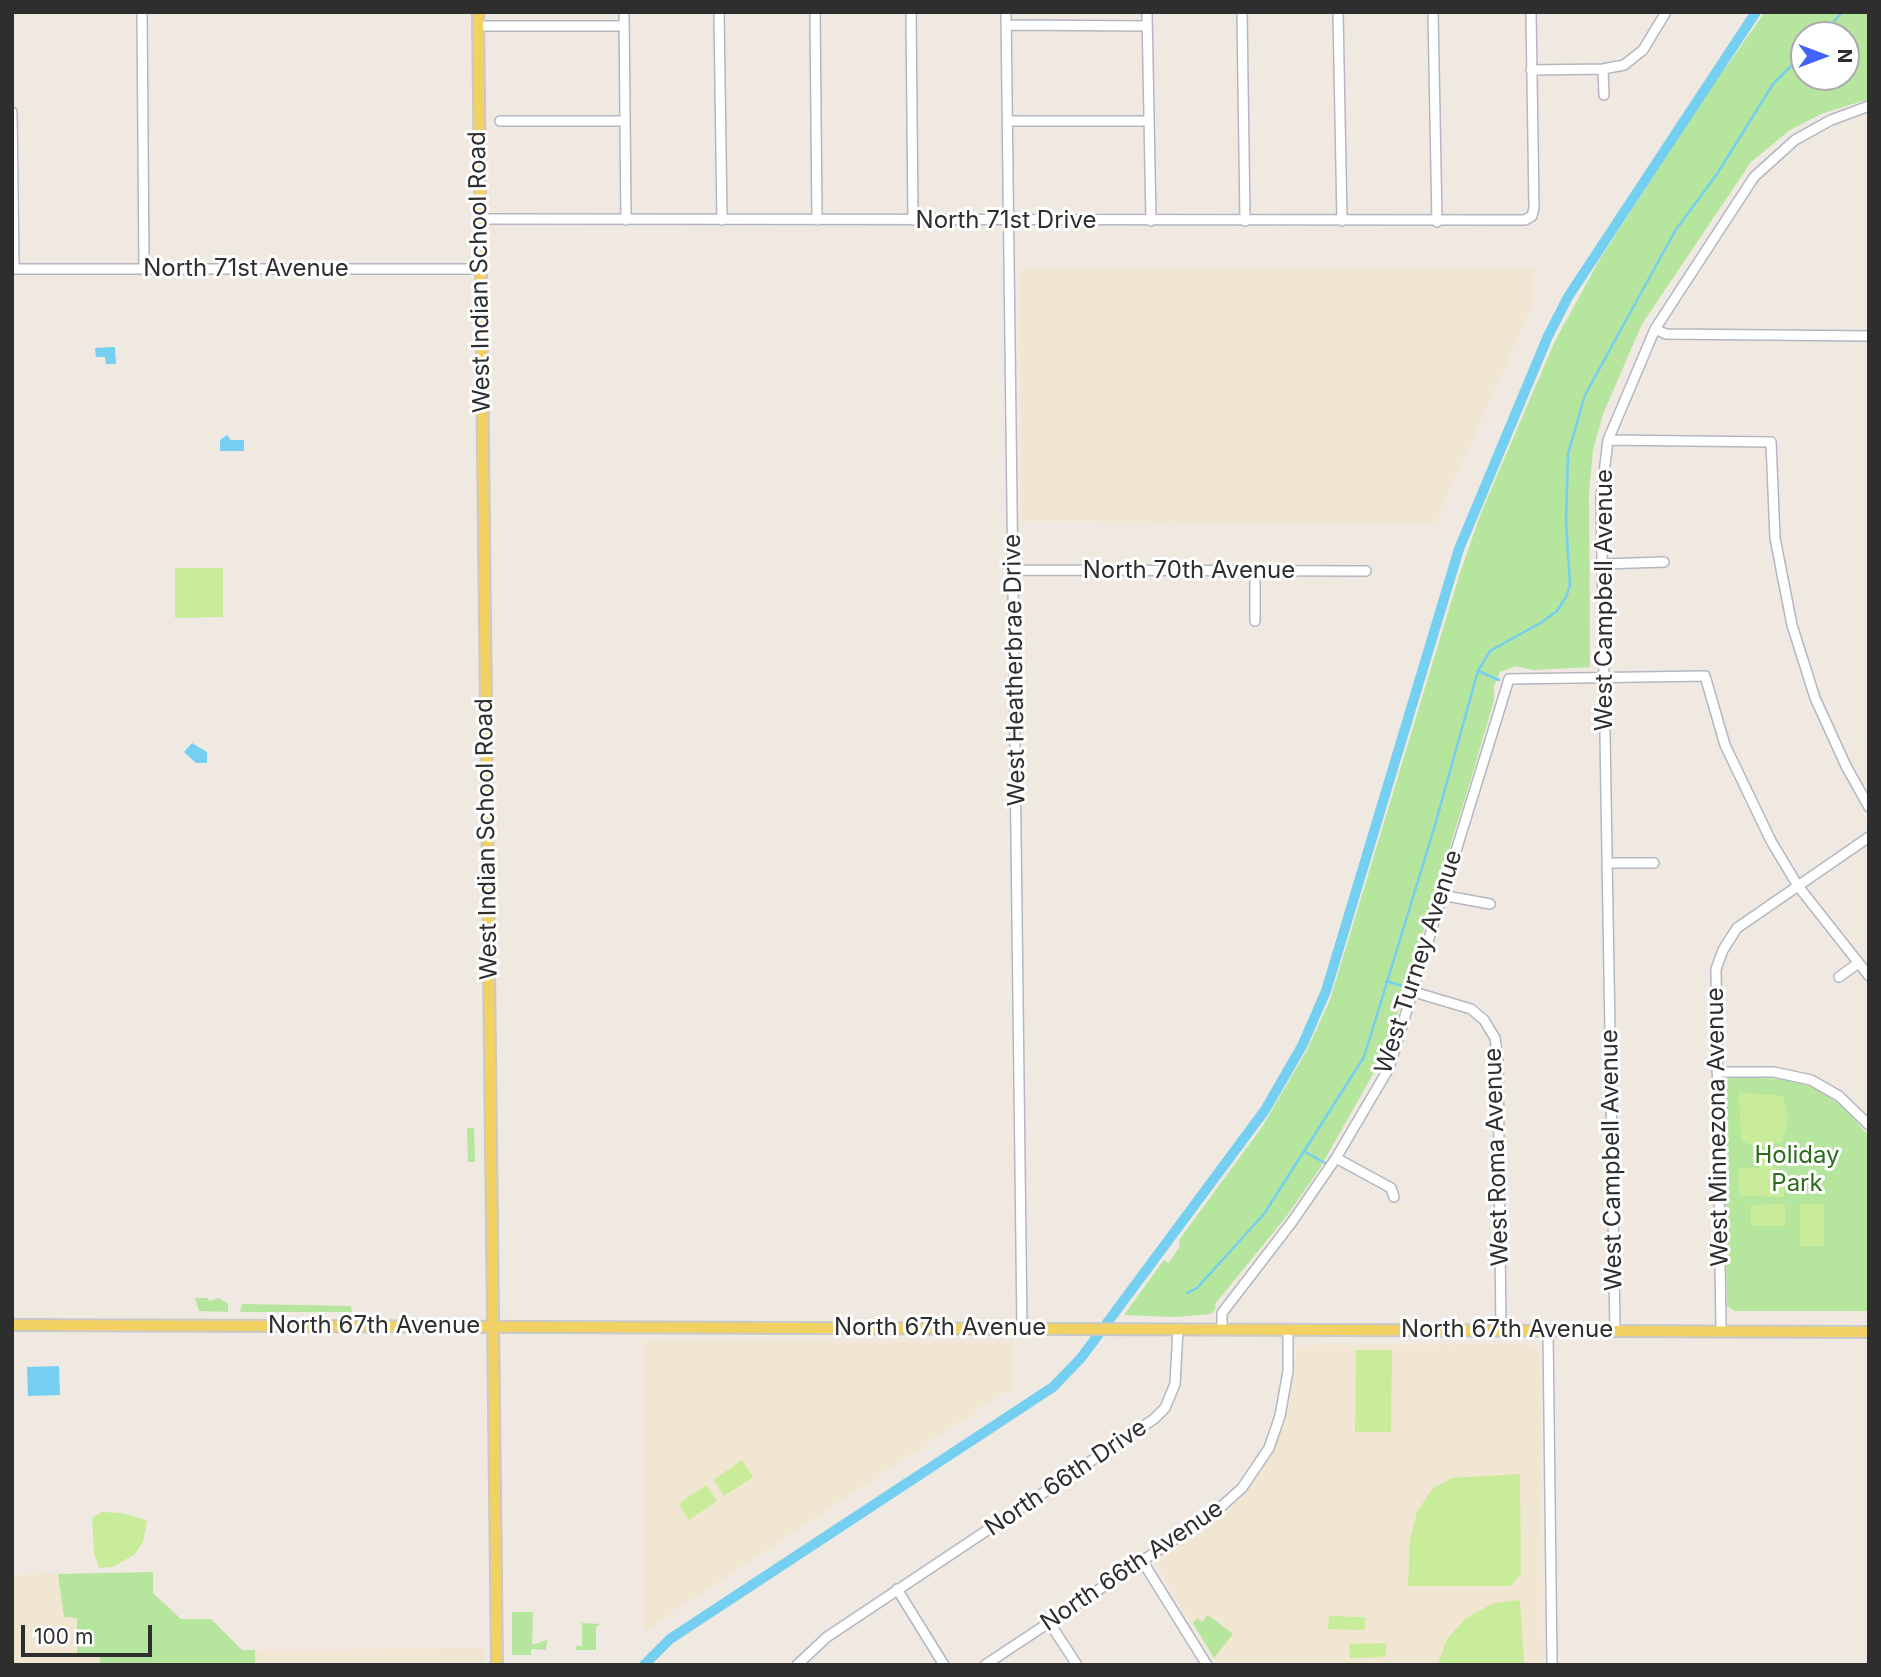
<!DOCTYPE html>
<style>
body{margin:0}
#map{position:relative;width:1881px;height:1677px;overflow:hidden;background:#efe9e1;font-family:Inter,sans-serif}
canvas{display:block}
.frame{position:absolute;inset:0;border:14px solid #2e2e2e;pointer-events:none}
.north{position:absolute;left:1790px;top:21px;width:70px;height:70px;box-sizing:border-box;background:#fff;border:2px solid #ababab;border-radius:50%;rotate:90deg;font-size:19px;font-weight:700;line-height:28px;text-align:center;color:#2e2e2e}
.north::after{content:'';display:block;margin:auto;width:24px;height:32px;background:#4264fb;clip-path:polygon(50% 0,100% 100%,50% 72%,0 100%)}
.scale{position:absolute;left:21px;top:1625px;width:131px;height:32px;box-sizing:border-box;border:4px solid #2e2e2e;border-top:0;padding-left:9px;font-size:21px;line-height:24px;white-space:nowrap;color:#2e2e2e;-webkit-text-stroke:5px #fff;paint-order:stroke}
</style>
<div id="map">
<canvas width="1881" height="1677"></canvas>
<div class="frame"></div>
<div class="north">N</div>
<div class="scale">100 m</div>
</div>
<script>
const ctx = document.querySelector('canvas').getContext('2d');
ctx.lineJoin = 'round';
function fill(path, color) {
  ctx.fillStyle = color;
  ctx.fill(path, 'evenodd');
}
function poly(rows) {
  const path = new Path2D();
  for (const r of rows) {
    path.moveTo(r[0], r[1]);
    for (let i = 2; i < r.length; i += 2) path.lineTo(r[i], r[i + 1]);
  }
  return path;
}
function stroke(path, color, width, dash) {
  ctx.strokeStyle = color;
  ctx.lineWidth = width;
  ctx.lineCap = dash ? 'butt' : 'round';
  ctx.setLineDash(dash || []);
  ctx.stroke(path);
}
function write(font, color, halo, rows, align = 'center') {
  ctx.font = font + ' Inter,sans-serif';
  ctx.lineWidth = 6;
  ctx.setLineDash([]);
  ctx.textBaseline = 'middle';
  ctx.strokeStyle = halo;
  ctx.fillStyle = color;
  for (const [text, x, y, turn = 0] of rows) {
    ctx.save();
    ctx.translate(x, y);
    ctx.rotate((+turn || 0) * Math.PI / 180);
    ctx.textAlign = isNaN(turn) ? turn : align;
    if (halo) ctx.strokeText(text, 0, 0);
    ctx.fillText(text, 0, 0);
    ctx.restore();
  }
}
fill(poly([
 [1534,269,1533,305,1435,523,1022,521,1019,270],
 [644,1342,1013,1342,1013,1387,643,1632],
 [1528,1344,1537,1350,1540,1359,1544,1665,1217,1665,1155,1564,1229,1511,1259,1475,1285,1424,1293,1386,1296,1349,1300,1345],
 [153,1572,153,1593,181,1619,211,1619,242,1650,485,1648,485,1665,12,1665,12,1575]
]), '#f0e6d1');
fill(poly([
 [1765,12,1869,12,1869,99,1821,114,1790,130,1751,162,1642,324,1603,414,1593,450,1589,492,1590,667,1533,670,1516,666,1500,672,1494,686,1494,700,1472,776,1385,1053,1320,1168,1286,1217,1215,1304,1216,1308,1211,1314,1174,1317,1124,1315,1164,1260,1169,1263,1180,1246,1179,1240,1262,1127,1307,1050,1330,1000,1459,576,1481,513,1555,341,1600,259,1710,90],
 [1846,35,1846,77,1804,77,1804,35],
 [1730,1077,1784,1079,1815,1088,1844,1107,1869,1136,1869,1311,1735,1311,1727,1306,1723,1086],
 [467,1128,474,1128,475,1162,468,1162],
 [195,1298,208,1298,209,1301,219,1298,228,1304,228,1312,199,1311],
 [242,1304,351,1306,352,1312,240,1312],
 [153,1572,153,1593,181,1619,211,1619,242,1650,255,1650,255,1665,100,1665,100,1656,77,1656,77,1618,64,1617,58,1574],
 [512,1612,533,1612,532,1645,547,1640,546,1650,531,1649,531,1655,512,1655],
 [1208,1615,1233,1634,1214,1658,1193,1623,1197,1618,1202,1622],
 [582,1623,600,1624,596,1627,596,1650,576,1650,576,1646,582,1646]
]), '#b6e59e');
fill(poly([
 [175,568,223,568,223,617,175,618],
 [1739,1092,1783,1096,1789,1118,1782,1142,1759,1147,1741,1141],
 [1760,1154,1773,1154,1773,1168,1777,1168,1777,1175,1789,1177,1790,1181,1795,1181,1795,1188,1784,1188,1784,1197,1739,1196,1738,1168,1760,1168],
 [1785,1204,1785,1226,1751,1226,1751,1205],
 [1800,1204,1824,1204,1824,1246,1800,1246],
 [1356,1350,1392,1350,1391,1432,1355,1432],
 [742,1460,753,1477,724,1496,714,1480],
 [1520,1474,1521,1574,1510,1586,1408,1586,1410,1540,1417,1512,1432,1489,1452,1478],
 [706,1485,717,1501,689,1520,679,1504],
 [102,1512,121,1513,147,1520,143,1542,134,1555,112,1567,99,1568,94,1554,92,1518],
 [1520,1600,1524,1665,1438,1665,1447,1639,1466,1618,1494,1603],
 [1329,1616,1365,1617,1365,1630,1328,1629],
 [1386,1643,1386,1657,1350,1658,1349,1644]
]), '#c9ec9a');
fill(poly([
 [115,347,116,364,106,364,105,357,96,357,95,348],
 [227,435,231,440,244,440,244,451,220,451,220,440],
 [192,743,207,752,207,763,196,763,184,752],
 [59,1366,60,1395,28,1396,27,1367]
]), '#75cff0');
stroke(poly([
 [1823,35,1842,12],
 [1478,671,1499,680],
 [1386,981,1409,988],
 [1305,1152,1327,1164],
 [1187,1293,1197,1288,1264,1214,1364,1057,1433,832,1478,671,1490,651,1542,622,1557,611,1566,597,1570,585,1566,521,1568,454,1585,395,1675,231,1717,174,1773,84,1804,53]
]), '#75cff0', 2.5);
stroke(poly([
 [644,1665,670,1639,1053,1387,1081,1358,1265,1110,1302,1046,1326,991,1459,549,1548,336,1568,297,1756,12]
]), '#75cff0', 10);
const minor = poly([
 [142,12,144,269],
 [624,12,626,220],
 [719,12,722,220],
 [815,12,817,220],
 [911,12,913,220],
 [1006,12,1022,1329],
 [1147,12,1151,221],
 [1242,12,1245,221],
 [1338,12,1342,221],
 [1433,12,1437,222],
 [1006,25,1147,26],
 [478,26,624,26],
 [1603,69,1604,95],
 [1531,70,1603,69,1624,65,1643,50,1666,12],
 [12,112,14,269],
 [500,121,625,121],
 [1007,121,1148,121],
 [480,219,1525,220,1532,216,1534,208,1531,12],
 [12,269,480,269],
 [1655,329,1666,334,1869,336],
 [1608,440,1771,442,1775,538,1792,625,1815,698,1846,766,1869,807],
 [1602,564,1664,562],
 [1013,570,1366,571],
 [1255,571,1255,621],
 [1607,863,1654,863],
 [1441,895,1490,904],
 [1839,977,1857,964],
 [1414,992,1471,1009,1484,1020,1495,1038,1498,1059,1501,1330],
 [1717,1072,1774,1072,1811,1080,1839,1096,1869,1125],
 [1336,1158,1391,1188,1394,1197],
 [1222,1329,1222,1313,1292,1222,1336,1158,1389,1068,1509,679,1705,676,1725,745,1771,841,1798,886,1869,976],
 [1548,1331,1552,1665],
 [1615,1331,1601,497,1608,440,1655,329,1754,177,1795,140,1831,120,1869,106],
 [1721,1331,1716,969,1723,950,1737,928,1869,837],
 [1143,1562,1207,1665],
 [897,1589,944,1665],
 [1049,1622,1077,1665],
 [797,1665,827,1637,1154,1419,1165,1408,1175,1384,1178,1329],
 [985,1665,1213,1514,1242,1488,1269,1448,1280,1416,1288,1371,1288,1330]
]);
const major = poly([
 [478,12,497,1665],
 [12,1325,1869,1332]
]);
stroke(minor, '#b4b7c1', 12);
stroke(major, '#c9c9c9', 14);
stroke(minor, '#fff', 9);
stroke(major, '#f2d163', 10);
write('24px', '#2e2e2e', '#fff', [
 ["North 71st Drive",1006,221],
 ["North 71st Avenue",246,269],
 ["West Indian School Road",480,272,-91],
 ["North 70th Avenue",1189,571],
 ["West Campbell Avenue",1605,600,-90],
 ["West Heatherbrae Drive",1015,670,-91],
 ["West Indian School Road",487,839,-91],
 ["West Turney Avenue",1419,962,-72],
 ["West Minnezona Avenue",1718,1127,-91],
 ["West Roma Avenue",1497,1157,-92],
 ["West Campbell Avenue",1612,1160,-91],
 ["North 67th Avenue",374,1326],
 ["North 67th Avenue",940,1328],
 ["North 67th Avenue",1507,1330],
 ["North 66th Drive",1066,1478,-34],
 ["North 66th Avenue",1132,1566,-34]
]);
write('24px', '#2c6e1b', '#fff', [
 ["Holiday",1797,1156],
 ["Park",1797,1184]
]);
</script>
